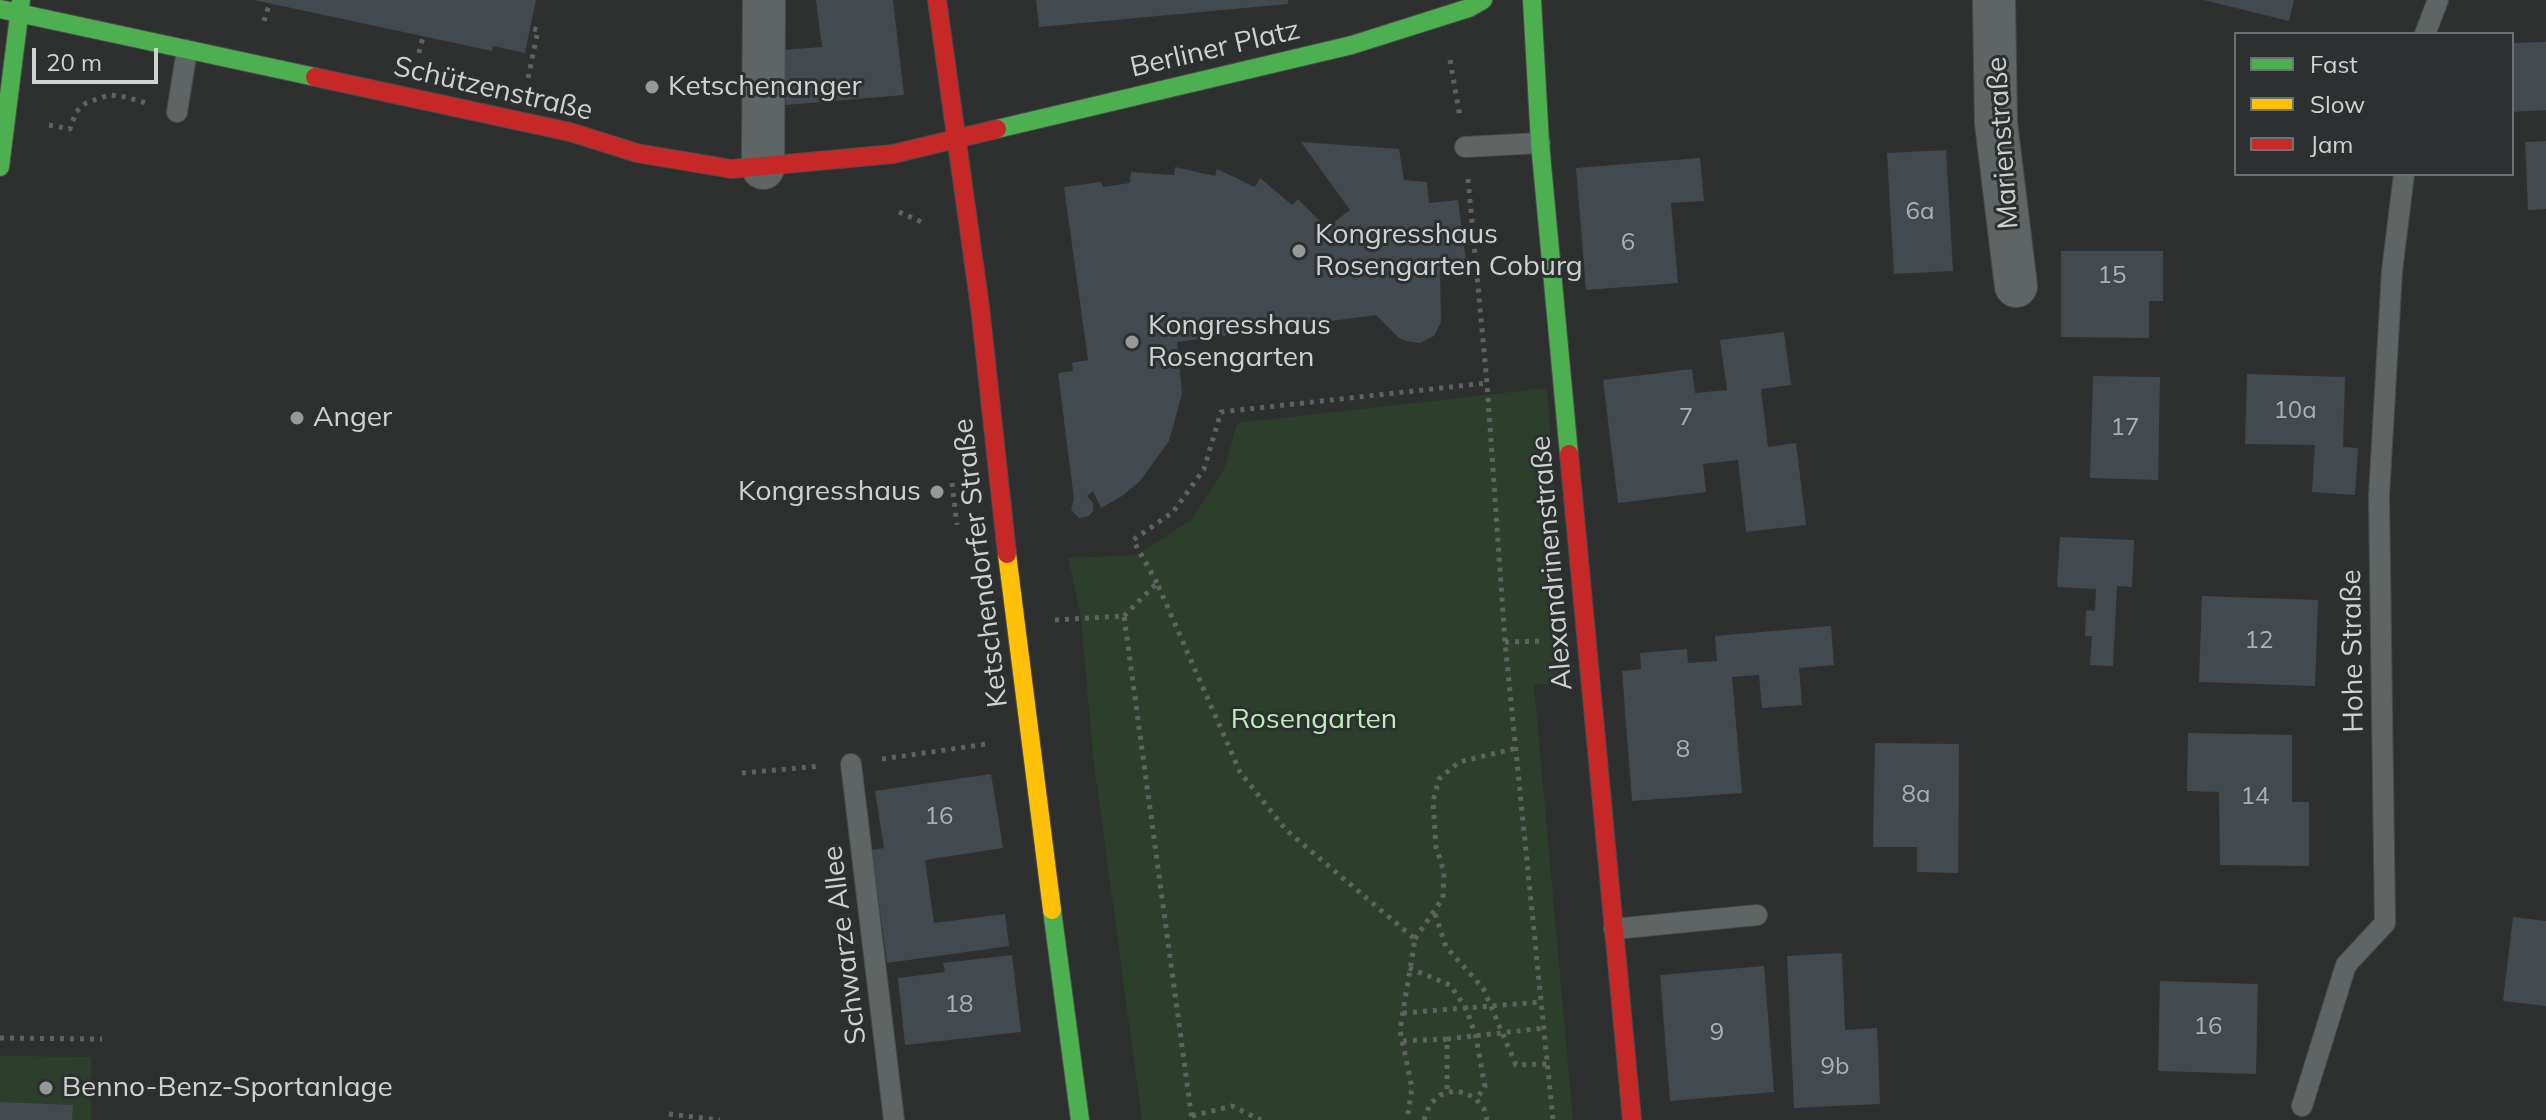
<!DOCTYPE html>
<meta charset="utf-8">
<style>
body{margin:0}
#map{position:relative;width:2546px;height:1120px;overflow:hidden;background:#2e2f2f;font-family:Mulish,sans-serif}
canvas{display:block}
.legend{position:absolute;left:2234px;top:32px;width:280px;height:144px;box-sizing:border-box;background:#2d3030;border:2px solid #6e7171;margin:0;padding:10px 14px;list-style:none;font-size:24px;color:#d0d2d2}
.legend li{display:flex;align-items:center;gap:16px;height:40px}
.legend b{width:40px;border:2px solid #6e7171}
.scale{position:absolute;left:32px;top:48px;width:126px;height:36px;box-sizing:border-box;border:4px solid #d0d2d2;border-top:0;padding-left:10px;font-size:24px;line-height:28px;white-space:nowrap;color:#d0d2d2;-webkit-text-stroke:6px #2d3030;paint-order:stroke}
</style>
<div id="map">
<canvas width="2546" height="1120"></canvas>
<ul class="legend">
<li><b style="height:10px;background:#4caf50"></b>Fast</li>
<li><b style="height:10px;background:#ffc107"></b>Slow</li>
<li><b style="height:10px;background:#c62828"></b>Jam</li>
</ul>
<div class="scale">20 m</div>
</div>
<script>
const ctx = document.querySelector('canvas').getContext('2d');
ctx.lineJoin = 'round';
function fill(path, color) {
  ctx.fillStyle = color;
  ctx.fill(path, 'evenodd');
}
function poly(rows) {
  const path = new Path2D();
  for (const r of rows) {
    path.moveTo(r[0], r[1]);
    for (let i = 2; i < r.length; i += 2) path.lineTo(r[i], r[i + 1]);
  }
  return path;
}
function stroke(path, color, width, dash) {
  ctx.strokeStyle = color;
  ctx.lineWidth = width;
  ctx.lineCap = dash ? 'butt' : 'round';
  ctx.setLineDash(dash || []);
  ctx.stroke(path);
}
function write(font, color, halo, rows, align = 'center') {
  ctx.font = font + ' Mulish,sans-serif';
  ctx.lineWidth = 6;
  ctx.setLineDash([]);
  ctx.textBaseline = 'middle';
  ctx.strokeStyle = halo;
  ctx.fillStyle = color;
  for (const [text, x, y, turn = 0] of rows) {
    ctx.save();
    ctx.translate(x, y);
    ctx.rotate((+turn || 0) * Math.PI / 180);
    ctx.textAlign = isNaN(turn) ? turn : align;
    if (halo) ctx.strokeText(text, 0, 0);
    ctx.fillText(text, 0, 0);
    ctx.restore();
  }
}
fill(poly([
 [1547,388,1569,682,1534,685,1573,1120,1142,1120,1093,756,1081,618,1068,558,1137,555,1191,520,1224,470,1237,423],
 [0,1056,91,1057,91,1120,0,1120]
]), '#2d3e2c');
fill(poly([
 [254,0,536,0,525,53,493,46,492,51],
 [816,0,893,0,904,95,786,105,781,50,822,47],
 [1036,0,1288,0,1288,4,1039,27],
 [2204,0,2294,0,2289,21],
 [2546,42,2546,110,2512,112,2512,43],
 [2546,141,2546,209,2528,210,2525,142],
 [1301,142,1399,149,1404,180,1427,182,1429,203,1458,200,1467,269,1440,271,1441,322,1434,336,1420,343,1407,341,1399,338,1376,315,1177,342,1182,394,1169,441,1140,481,1122,496,1101,508,1093,491,1087,496,1093,503,1093,511,1089,516,1079,518,1071,510,1074,499,1058,373,1073,371,1072,363,1088,360,1064,187,1101,182,1103,187,1130,183,1131,172,1174,175,1175,167,1215,176,1217,169,1255,187,1260,178,1292,205,1298,199,1326,228,1350,210],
 [1946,150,1953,271,1894,274,1887,153],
 [1700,158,1704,201,1671,203,1678,283,1586,290,1576,168],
 [2061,251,2163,251,2163,301,2149,301,2149,338,2061,337],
 [1784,332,1791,385,1761,389,1768,447,1796,443,1806,525,1746,532,1738,460,1703,464,1706,492,1618,503,1603,380,1692,369,1695,393,1727,390,1720,340],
 [2247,374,2345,377,2343,447,2358,448,2355,495,2312,492,2315,445,2245,444],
 [2093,376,2160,377,2158,480,2090,478],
 [2060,537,2134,540,2132,587,2117,586,2113,666,2090,665,2092,636,2085,636,2086,610,2095,611,2096,589,2057,587],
 [2202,596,2318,600,2315,686,2199,682],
 [1831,626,1834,665,1799,668,1802,705,1762,708,1759,675,1732,677,1742,793,1632,801,1622,671,1641,669,1640,653,1687,649,1688,663,1717,661,1715,636],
 [2188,733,2292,735,2292,802,2309,802,2309,866,2220,865,2219,792,2187,791],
 [1875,743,1959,744,1958,873,1917,872,1917,847,1873,847],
 [991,774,1003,848,925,860,934,923,1005,914,1009,946,887,963,872,850,884,848,875,791],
 [2513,917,2546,921,2546,1006,2503,1001],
 [1842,953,1845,1030,1877,1028,1880,1104,1794,1108,1787,956],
 [1012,955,1021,1032,905,1045,898,978,945,972,943,963],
 [1764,966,1774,1092,1670,1101,1660,975],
 [2160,981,2258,984,2256,1074,2158,1071],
 [0,1102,73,1105,72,1120,0,1120]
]), '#434a4f');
const lane = poly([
 [2425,34,2438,0],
 [177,112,187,50],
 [1465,147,1540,143],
 [851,764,894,1120],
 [1614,929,1757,915],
 [2302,1106,2346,965,2385,923,2379,496,2392,271,2404,174]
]);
const street = poly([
 [1994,0,1996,123,2016,286],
 [763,168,764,0]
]);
const fast = poly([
 [1532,0,1540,143,1569,454],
 [0,9,315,77],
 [997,129,1352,45,1469,8,1483,0],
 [0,167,21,0],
 [1052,910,1080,1120]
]);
const slow = poly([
 [1007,554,1052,910]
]);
const jam = poly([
 [937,0,980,307,1007,554],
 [315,77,570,132,637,153,732,169,893,154,997,129],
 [1569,454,1632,1120]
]);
stroke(lane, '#4b4c4c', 22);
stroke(street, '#4b4c4c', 44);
stroke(fast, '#4b4c4c', 20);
stroke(slow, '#4b4c4c', 20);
stroke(jam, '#4b4c4c', 20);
stroke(poly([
 [264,21,269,5],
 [419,53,423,37],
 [1450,60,1460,117],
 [528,78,538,30,530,28],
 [49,125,70,129,76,112,86,103,109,95,126,97,149,104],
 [1468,179,1487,383,1505,642,1553,1120],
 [899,212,924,223],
 [952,483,957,525],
 [1157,583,1133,540,1173,512,1204,469,1221,412,1487,383],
 [1124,616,1157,583,1240,772,1286,830,1415,939,1400,1030,1412,1088,1407,1120],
 [1055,620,1124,616,1192,1120],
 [1505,642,1544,641],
 [882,759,987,744],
 [742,773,821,766],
 [1435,914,1446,947,1483,988,1516,1065,1547,1064],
 [1415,939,1443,898,1444,872,1436,847,1433,801,1439,779,1459,762,1517,748],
 [1409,968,1450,985,1466,1008,1476,1037,1485,1087,1476,1099],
 [1403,1013,1541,1002],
 [0,1038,102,1039],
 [1447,1039,1544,1028],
 [1403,1041,1447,1039,1447,1093],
 [669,1114,720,1120],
 [1192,1116,1232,1106,1261,1120],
 [1424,1120,1430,1104,1440,1095,1454,1091,1466,1093,1476,1099,1484,1109,1487,1120]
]), '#5e6362', 5, [4, 6]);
stroke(lane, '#5f6564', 20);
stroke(street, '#5f6564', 42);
stroke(fast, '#4caf50', 18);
stroke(slow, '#ffc107', 18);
stroke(jam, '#c62828', 18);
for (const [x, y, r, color] of [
 [652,87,8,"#979999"],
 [1299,251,8,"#979999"],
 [1132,342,8,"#979999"],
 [297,418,8,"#979999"],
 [937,492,8,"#979999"],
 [46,1088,8,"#979999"]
]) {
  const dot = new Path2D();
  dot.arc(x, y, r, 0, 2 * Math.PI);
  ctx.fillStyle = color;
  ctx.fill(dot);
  stroke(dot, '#2d3030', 3);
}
write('24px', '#adb0b1', null, [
 ["6a",1920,212],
 ["6",1628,243],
 ["15",2112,276],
 ["10a",2295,411],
 ["7",1686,418],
 ["17",2125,428],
 ["12",2259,641],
 ["8",1683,750],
 ["8a",1916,795],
 ["14",2255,797],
 ["16",939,817],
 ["18",959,1005],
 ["16",2208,1027],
 ["9",1717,1033],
 ["9b",1835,1067]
]);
write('28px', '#d0d2d2', '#2d3030', [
 ["Berliner Platz",1215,49,-13],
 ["Schützenstraße",493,89,13],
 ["Marienstraße",2003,143,-94],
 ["Ketschendorfer Straße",981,563,-97],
 ["Alexandrinenstraße",1552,563,-95],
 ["Hohe Straße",2353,651,-91],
 ["Schwarze Allee",845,945,-97]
]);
write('28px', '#d0d2d2', '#2d3030', [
 ["Ketschenanger",668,87],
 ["Kongresshaus",1315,235],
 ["Rosengarten Coburg",1315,267],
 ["Kongresshaus",1148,326],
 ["Rosengarten",1148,358],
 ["Anger",313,418],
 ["Kongresshaus",921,492,"right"],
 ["Benno-Benz-Sportanlage",62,1088]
], 'left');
write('28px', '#bceeb8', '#2d3030', [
 ["Rosengarten",1314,720]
]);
</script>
